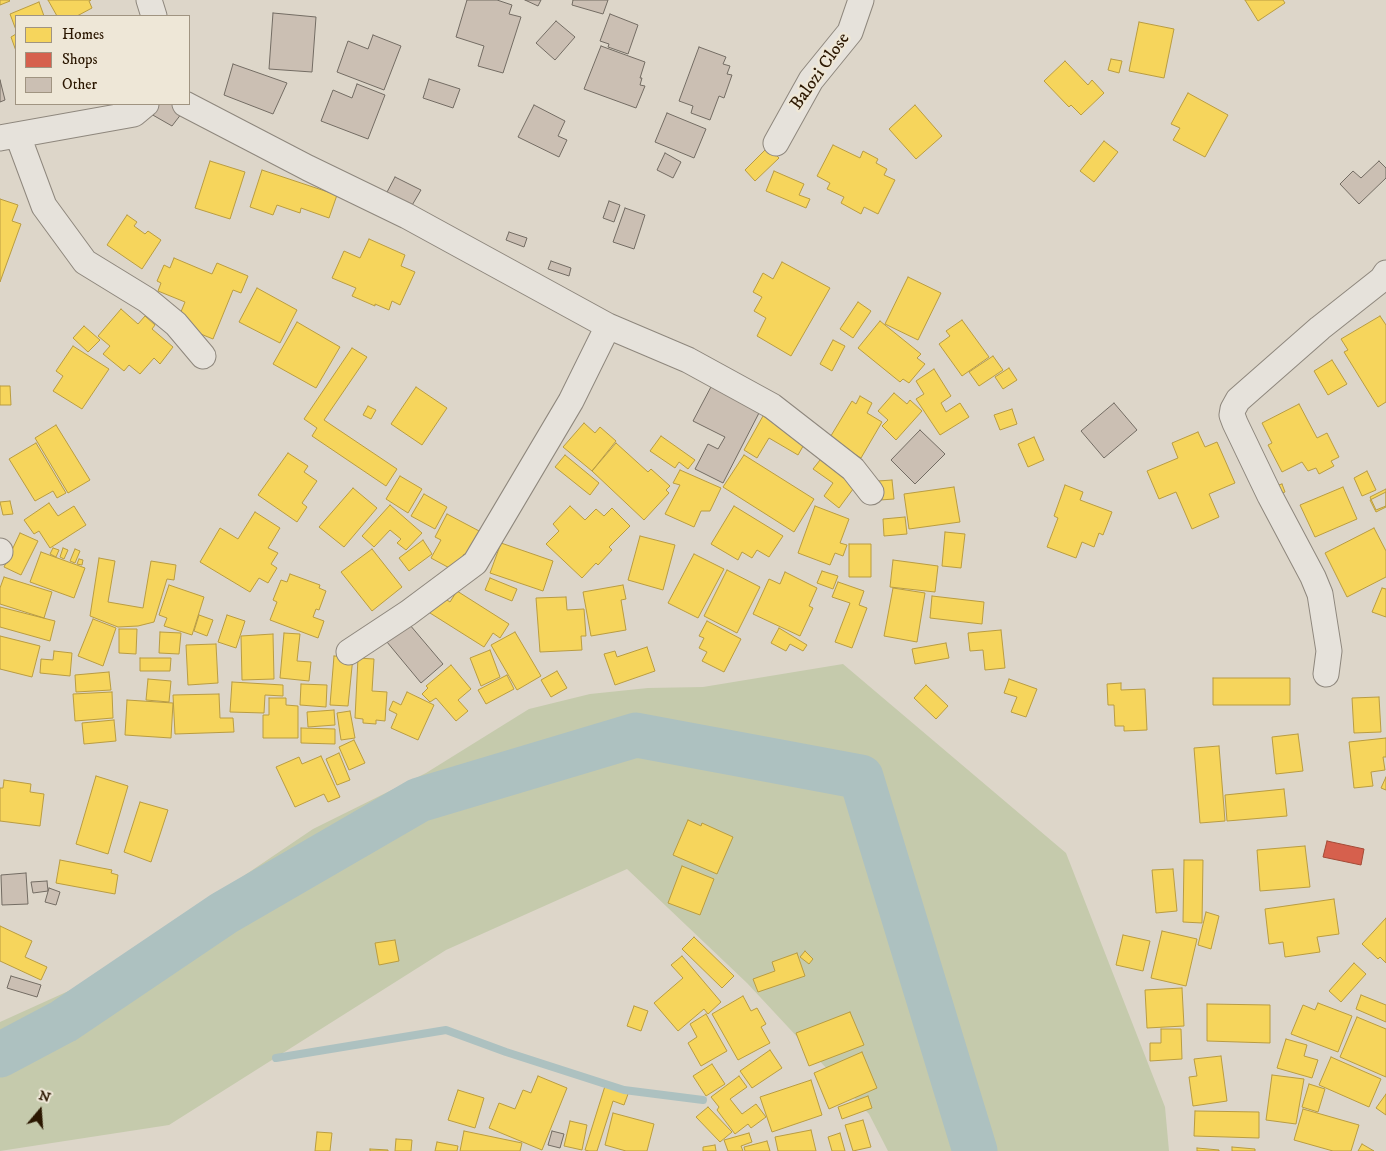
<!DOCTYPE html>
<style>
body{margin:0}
#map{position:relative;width:1386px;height:1151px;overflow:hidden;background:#ddd6c9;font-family:"IM FELL DW Pica",serif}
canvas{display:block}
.legend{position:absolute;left:15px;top:15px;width:175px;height:90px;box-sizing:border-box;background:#eee7d7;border:1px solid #a09481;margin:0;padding:6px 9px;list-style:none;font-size:15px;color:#2b1701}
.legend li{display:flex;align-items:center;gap:10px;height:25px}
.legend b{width:25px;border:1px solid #a09481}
.north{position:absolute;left:15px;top:1086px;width:50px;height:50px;-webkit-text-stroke:4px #eee7d7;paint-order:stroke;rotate:18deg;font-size:14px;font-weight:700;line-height:20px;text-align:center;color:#2b1701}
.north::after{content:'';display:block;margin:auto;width:18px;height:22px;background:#2b1701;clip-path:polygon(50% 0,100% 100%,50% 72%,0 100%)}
</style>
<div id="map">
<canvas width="1386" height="1151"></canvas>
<ul class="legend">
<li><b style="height:14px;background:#f6d55c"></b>Homes</li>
<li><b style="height:14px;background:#d6604d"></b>Shops</li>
<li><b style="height:14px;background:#cbbfb3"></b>Other</li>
</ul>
<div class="north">N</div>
</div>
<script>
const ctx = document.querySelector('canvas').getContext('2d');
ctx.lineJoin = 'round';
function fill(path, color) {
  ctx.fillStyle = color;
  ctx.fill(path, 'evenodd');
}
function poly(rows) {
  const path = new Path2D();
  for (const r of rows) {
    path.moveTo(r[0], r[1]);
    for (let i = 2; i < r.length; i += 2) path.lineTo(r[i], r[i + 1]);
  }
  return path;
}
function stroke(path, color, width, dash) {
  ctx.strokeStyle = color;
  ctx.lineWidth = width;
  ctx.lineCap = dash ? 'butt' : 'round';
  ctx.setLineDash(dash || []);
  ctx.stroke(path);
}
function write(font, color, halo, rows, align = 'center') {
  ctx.font = font + ' "IM FELL DW Pica",serif';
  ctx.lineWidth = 5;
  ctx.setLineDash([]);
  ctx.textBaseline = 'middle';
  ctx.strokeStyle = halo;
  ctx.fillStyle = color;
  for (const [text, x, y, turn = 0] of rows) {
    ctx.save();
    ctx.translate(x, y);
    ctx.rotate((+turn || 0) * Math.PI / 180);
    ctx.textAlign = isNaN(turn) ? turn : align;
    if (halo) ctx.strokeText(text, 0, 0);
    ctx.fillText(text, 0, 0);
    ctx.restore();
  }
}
fill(poly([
 [843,664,1066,853,1165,1107,1169,1151,888,1151,869,1114,747,983,627,869,446,950,169,1125,0,1151,0,1022,84,984,313,829,426,773,529,709,590,694,648,688,703,687]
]), '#c5caac');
const homes = poly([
 [0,0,9,0,10,1,0,5,0,0],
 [48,0,91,0,89,1,92,8,77,16,57,16,48,0],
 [1245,0,1283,0,1285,3,1258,21,1245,0],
 [39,2,44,16,16,16,16,30,10,14,39,2],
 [1139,22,1174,29,1164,78,1129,71,1139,22],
 [16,34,16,51,11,37,16,34],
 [1111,59,1122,61,1119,73,1108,70,1111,59],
 [1065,61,1088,85,1092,80,1104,93,1081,115,1071,105,1069,107,1044,81,1065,61],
 [1188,93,1228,115,1205,157,1173,140,1180,128,1171,124,1188,93],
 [915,105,942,136,916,159,889,129,915,105],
 [1104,141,1118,152,1094,182,1080,171,1104,141],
 [833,145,860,158,863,151,878,159,876,163,887,169,884,175,895,180,878,214,864,207,861,214,841,203,844,197,827,189,830,183,817,176,833,145],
 [768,147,779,158,755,181,745,170,768,147],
 [210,161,245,172,230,219,195,208,210,161],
 [262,170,337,195,329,218,301,208,300,213,277,205,273,215,250,207,262,170],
 [774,171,804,184,799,195,810,199,806,208,766,191,774,171],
 [0,199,18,205,12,221,21,224,0,282,0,199],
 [127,215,137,222,134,226,145,234,148,231,161,240,142,269,107,245,127,215],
 [369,239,405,255,401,266,415,272,400,305,392,301,389,310,375,304,375,306,352,296,356,288,332,278,344,251,360,258,369,239],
 [174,258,212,274,217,263,248,276,241,293,233,290,213,339,176,324,185,302,158,291,161,283,157,281,164,265,170,268,174,258],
 [782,262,830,288,791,356,757,336,766,318,754,311,762,297,753,292,763,273,773,279,782,262],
 [908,277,941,293,918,340,885,324,908,277],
 [257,288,297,310,280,343,239,322,257,288],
 [858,302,871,311,853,338,840,329,858,302],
 [121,309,138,324,145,316,155,325,152,329,173,347,160,364,154,358,140,374,129,365,124,371,103,354,110,346,98,336,121,309],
 [1380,316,1386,325,1386,402,1378,407,1344,352,1348,350,1341,339,1380,316],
 [962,320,989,357,962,376,939,344,950,336,946,331,962,320],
 [880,321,921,354,917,358,925,364,909,383,903,379,900,382,858,348,880,321],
 [297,322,340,347,316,388,273,364,297,322],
 [84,326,100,340,88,352,73,338,84,326],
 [833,340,845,346,832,371,820,364,833,340],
 [73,346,109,369,82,409,53,391,63,376,56,371,73,346],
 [352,348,367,357,324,420,397,469,386,486,312,436,317,428,304,419,352,348],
 [993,356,1003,370,979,386,969,372,993,356],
 [1332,360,1347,384,1328,395,1314,371,1332,360],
 [1009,368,1017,380,1003,389,995,377,1009,368],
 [934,369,951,396,941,403,946,412,960,403,969,417,940,435,916,399,924,394,916,381,934,369],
 [0,386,10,386,11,405,0,405,0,386],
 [416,387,447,408,422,445,391,424,416,387],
 [894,393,907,404,910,400,922,411,896,440,882,426,888,420,878,411,894,393],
 [860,396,872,403,867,413,882,422,861,458,829,439,852,401,856,404,860,396],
 [1299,404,1317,438,1327,433,1339,457,1331,461,1334,466,1319,474,1316,468,1308,471,1302,462,1282,472,1268,445,1272,443,1262,423,1299,404],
 [368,406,376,410,371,419,363,415,368,406],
 [1012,409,1017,424,1000,430,994,415,1012,409],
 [763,416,806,441,798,455,769,438,757,458,744,450,763,416],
 [584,423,595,433,600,427,616,441,592,471,563,447,584,423],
 [56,425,90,480,68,493,35,438,56,425],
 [1198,432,1205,447,1217,442,1235,483,1209,494,1219,517,1192,529,1176,492,1159,499,1147,471,1178,458,1172,443,1198,432],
 [661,436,695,460,688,469,679,462,675,468,650,451,661,436],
 [1034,437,1044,460,1028,467,1018,444,1034,437],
 [36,443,66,493,57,498,53,491,35,501,9,459,36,443],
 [616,443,648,472,651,469,670,486,666,490,669,493,644,520,592,471,616,443],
 [288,453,308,466,304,472,317,481,302,503,307,507,297,522,258,495,288,453],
 [565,455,599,483,590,495,555,467,565,455],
 [744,455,814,499,794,532,723,487,744,455],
 [824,455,859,481,839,508,824,496,833,483,813,469,824,455],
 [680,470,721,488,710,511,701,511,694,527,665,514,680,485,673,483,680,470],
 [1367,471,1376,490,1362,496,1354,478,1367,471],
 [400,476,422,489,408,513,386,499,400,476],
 [892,480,894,499,880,500,878,481,892,480],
 [1282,484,1285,492,1274,496,1271,487,1282,484],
 [1065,485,1083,492,1080,500,1112,512,1103,535,1099,533,1094,547,1082,542,1076,558,1047,547,1058,518,1054,516,1065,485],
 [954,487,960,522,909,529,904,494,954,487],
 [1343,487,1357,519,1315,537,1300,505,1343,487],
 [353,488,377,508,344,547,319,527,353,488],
 [1386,489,1386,506,1376,510,1370,497,1386,489],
 [1386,492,1386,507,1376,512,1370,500,1386,492],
 [424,494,447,507,435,529,411,516,424,494],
 [10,501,13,514,3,515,0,502,10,501],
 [49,503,58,516,74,506,86,525,50,548,39,531,34,534,24,520,49,503],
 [390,505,422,533,406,550,397,543,401,539,390,530,374,547,362,536,390,505],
 [570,506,585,520,596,509,604,516,612,508,630,526,609,547,612,550,598,565,596,563,582,578,546,544,559,531,553,524,570,506],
 [734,506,783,536,769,557,757,550,752,558,742,552,738,560,711,544,734,506],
 [815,506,849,519,840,543,847,545,843,556,835,553,830,565,798,553,815,506],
 [255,512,280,528,268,548,278,553,271,564,277,568,268,583,259,578,250,592,200,562,220,528,238,539,255,512],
 [447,514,481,532,468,556,464,554,455,571,431,558,441,540,435,537,447,514],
 [905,517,907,534,884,536,883,519,905,517],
 [1374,528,1386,551,1386,577,1347,597,1325,553,1374,528],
 [945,532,965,534,961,568,942,566,945,532],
 [20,533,38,541,21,575,4,567,20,533],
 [640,536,675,545,663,590,628,580,640,536],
 [423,540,432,554,409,571,399,558,423,540],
 [501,543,553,561,543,591,490,573,501,543],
 [849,544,871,544,871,577,849,577,849,544],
 [53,548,59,550,56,557,50,554,53,548],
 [63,548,68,550,64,559,60,557,63,548],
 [75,549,80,551,75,563,70,561,75,549],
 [372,549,402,587,372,611,341,572,372,549],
 [41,552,85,568,74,598,30,582,41,552],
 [694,554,724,569,698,618,668,603,694,554],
 [99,558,115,561,108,602,143,608,151,561,176,565,174,580,167,579,154,622,138,626,118,627,90,616,99,558],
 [79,559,83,560,82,565,77,564,79,559],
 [893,560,938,566,935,592,890,587,893,560],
 [727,570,760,587,737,633,704,616,727,570],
 [822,571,838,576,833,589,817,583,822,571],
 [785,572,817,588,809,606,813,608,800,636,753,614,769,579,780,584,785,572],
 [290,574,320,585,319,588,326,591,319,610,316,609,313,617,324,621,318,638,270,620,277,602,273,600,281,580,287,582,290,574],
 [4,577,52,592,44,618,0,604,0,588,4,577],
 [490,578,517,589,512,601,485,590,490,578],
 [838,582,864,591,859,605,867,608,852,648,835,642,850,603,832,597,838,582],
 [169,585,204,597,192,635,164,626,167,618,159,615,169,585],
 [623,585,626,599,621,600,626,630,591,636,583,592,623,585],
 [893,588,925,593,917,642,884,636,893,588],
 [1382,588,1386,589,1386,617,1372,612,1382,588],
 [457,591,509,624,500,638,493,633,484,647,430,613,441,596,450,602,457,591],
 [932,596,984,602,982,624,930,618,932,596],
 [566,597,567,610,584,609,586,636,581,636,582,650,540,652,536,598,566,597],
 [0,607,55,621,50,641,0,627,0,607],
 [199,615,213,620,207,636,194,631,199,615],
 [227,615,245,621,236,648,218,642,227,615],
 [93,619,116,628,103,666,78,656,93,619],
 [707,621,741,639,724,672,702,661,707,652,699,648,704,638,699,636,707,621],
 [779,628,807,645,803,651,790,644,786,651,771,643,779,628],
 [119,629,137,629,136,654,119,653,119,629],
 [1001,630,1005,668,985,670,983,650,970,651,968,633,1001,630],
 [160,632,181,633,179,654,159,653,160,632],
 [515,632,541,676,517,690,491,645,515,632],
 [284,633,300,634,297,661,311,662,309,681,280,678,284,633],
 [273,634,274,679,242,680,241,636,273,634],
 [0,636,40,646,32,677,0,669,0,636],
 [946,643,949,658,915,664,912,649,946,643],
 [216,644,218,683,188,685,186,645,216,644],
 [647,647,655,671,615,685,604,654,615,651,617,657,647,647],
 [490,650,500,677,481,686,470,658,490,650],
 [54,651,72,653,70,676,40,673,41,659,53,660,54,651],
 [334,656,353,657,348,706,330,705,334,656],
 [140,658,171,658,170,671,140,671,140,658],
 [358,658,374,659,372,691,387,692,385,721,376,720,376,724,363,723,363,719,355,718,358,658],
 [451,665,471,689,458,700,468,711,456,721,436,698,430,702,422,694,428,688,426,686,451,665],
 [557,671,567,688,551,697,541,680,557,671],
 [109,672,111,690,76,692,75,675,109,672],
 [507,675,514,689,486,704,478,690,507,675],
 [1213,678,1290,678,1290,705,1213,705,1213,678],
 [148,679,171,681,169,702,146,700,148,679],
 [1009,679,1037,689,1026,717,1011,712,1017,697,1004,693,1009,679],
 [232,682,283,685,283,696,265,695,264,713,230,712,232,682],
 [1121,683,1121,690,1145,689,1147,730,1124,731,1124,726,1115,726,1114,705,1108,705,1107,684,1121,683],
 [301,684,327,685,326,707,300,705,301,684],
 [926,685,948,706,936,719,914,698,926,685],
 [112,692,113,718,75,721,73,694,112,692],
 [407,692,434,705,418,740,391,728,397,714,389,710,393,701,401,705,407,692],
 [219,694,220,718,233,718,234,732,175,734,173,695,219,694],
 [1379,697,1381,732,1354,733,1352,698,1379,697],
 [269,698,286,698,286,705,298,706,298,738,263,738,263,715,269,715,269,698],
 [127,700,173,703,171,738,125,735,127,700],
 [334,710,335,725,308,727,307,712,334,710],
 [350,711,355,738,341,740,337,713,350,711],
 [114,720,116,741,84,744,82,723,114,720],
 [301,728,335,729,335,744,301,743,301,728],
 [1298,734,1303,771,1276,774,1272,737,1298,734],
 [1386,738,1386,757,1383,757,1385,770,1371,772,1373,786,1354,788,1349,742,1386,738],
 [354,740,365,763,349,770,339,747,354,740],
 [1219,746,1225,821,1200,823,1194,748,1219,746],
 [339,753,350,780,337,785,326,759,339,753],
 [321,756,340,797,328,802,324,794,295,807,276,767,299,757,302,764,321,756],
 [96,776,128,786,108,854,76,844,96,776],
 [1386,777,1386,790,1381,788,1386,777],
 [4,780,31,784,30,792,44,794,40,826,0,821,0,788,3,788,4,780],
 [1284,789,1287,816,1227,821,1225,795,1284,789],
 [140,802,168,810,151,862,124,852,140,802],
 [688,820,701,826,702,823,733,837,717,874,673,855,688,820],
 [1305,846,1310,887,1260,891,1257,850,1305,846],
 [60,860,112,870,111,873,118,875,115,894,56,883,60,860],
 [1184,860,1203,860,1202,923,1183,922,1184,860],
 [682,866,714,879,700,915,668,903,682,866],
 [1173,869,1177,911,1156,913,1152,870,1173,869],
 [1334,899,1339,934,1317,937,1320,952,1285,957,1283,942,1269,944,1265,909,1334,899],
 [1206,912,1219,916,1211,949,1198,945,1206,912],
 [1386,918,1386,963,1380,957,1378,959,1362,944,1386,918],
 [0,926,32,941,25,957,47,967,41,980,0,961,0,926],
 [1162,931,1197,939,1186,986,1151,978,1162,931],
 [1123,935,1150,941,1143,971,1116,965,1123,935],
 [694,937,734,976,722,988,682,949,694,937],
 [395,940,399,961,379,965,375,943,395,940],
 [805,951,813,959,809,964,800,957,805,951],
 [797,953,805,976,758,992,753,979,775,971,772,962,797,953],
 [682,956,721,1002,708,1014,704,1009,678,1031,654,1003,683,978,671,965,682,956],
 [1354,963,1366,974,1341,1002,1329,991,1354,963],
 [1182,988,1184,1026,1147,1028,1145,990,1182,988],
 [1361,995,1386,1005,1386,1022,1356,1009,1361,995],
 [743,996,751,1011,757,1008,766,1024,761,1027,770,1043,738,1060,712,1014,743,996],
 [1318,1003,1352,1016,1338,1052,1291,1034,1303,1005,1315,1010,1318,1003],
 [1207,1004,1270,1005,1270,1043,1207,1041,1207,1004],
 [634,1006,648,1011,641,1031,627,1026,634,1006],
 [850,1012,864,1045,809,1066,796,1033,850,1012],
 [706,1014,727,1051,701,1066,688,1043,697,1037,690,1024,706,1014],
 [1357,1017,1386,1029,1386,1077,1340,1057,1357,1017],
 [1161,1029,1181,1029,1182,1059,1150,1061,1150,1043,1161,1043,1161,1029],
 [1286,1039,1307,1045,1304,1056,1318,1060,1312,1078,1277,1068,1286,1039],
 [770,1050,782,1068,752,1088,740,1071,770,1050],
 [862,1052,877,1088,829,1109,814,1073,862,1052],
 [1221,1056,1227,1101,1193,1106,1189,1077,1197,1076,1194,1059,1221,1056],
 [1331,1057,1381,1079,1369,1107,1319,1085,1331,1057],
 [712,1064,725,1084,706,1096,693,1076,712,1064],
 [1272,1075,1304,1079,1296,1124,1266,1120,1272,1075],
 [538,1076,567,1088,542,1150,489,1128,499,1103,515,1109,523,1090,531,1093,538,1076],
 [739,1076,747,1087,730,1099,742,1114,756,1104,766,1117,751,1128,748,1124,735,1134,717,1110,719,1107,711,1097,739,1076],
 [811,1080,822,1115,772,1132,760,1097,811,1080],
 [1309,1084,1325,1089,1318,1112,1302,1107,1309,1084],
 [605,1086,628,1094,624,1105,613,1101,597,1151,589,1151,585,1150,605,1086],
 [458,1090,484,1098,475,1128,448,1120,458,1090],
 [1386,1094,1386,1115,1376,1108,1386,1094],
 [868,1096,872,1108,842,1119,838,1107,868,1096],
 [708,1107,732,1132,720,1142,696,1117,708,1107],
 [1303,1109,1359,1125,1351,1151,1333,1151,1294,1140,1303,1109],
 [1195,1111,1259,1112,1259,1138,1194,1136,1195,1111],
 [613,1113,654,1124,647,1151,626,1151,605,1145,613,1113],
 [863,1120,871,1147,853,1151,845,1125,863,1120],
 [570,1121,587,1125,582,1150,564,1146,570,1121],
 [811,1130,816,1151,778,1151,775,1137,811,1130],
 [464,1131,522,1143,520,1151,460,1151,464,1131],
 [317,1132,332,1133,330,1151,315,1151,317,1132],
 [749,1133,752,1142,741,1146,743,1151,728,1151,724,1140,749,1133],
 [840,1133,845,1151,832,1151,828,1137,840,1133],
 [396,1139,412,1140,411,1151,395,1151,396,1139],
 [767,1141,770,1151,745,1151,744,1147,767,1141],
 [437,1142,458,1146,457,1151,435,1151,437,1142],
 [1362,1144,1374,1151,1358,1151,1362,1144],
 [715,1145,716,1151,703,1151,703,1147,715,1145],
 [1232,1147,1255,1149,1255,1151,1232,1151,1232,1147],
 [1197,1148,1219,1150,1219,1151,1197,1151,1197,1148],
 [370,1149,388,1150,388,1151,370,1151,370,1149]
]);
fill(homes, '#f6d55c');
stroke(homes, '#b99c41', 1);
const shops = poly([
 [1327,841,1364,849,1361,865,1323,857,1327,841]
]);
fill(shops, '#d6604d');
stroke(shops, '#a34a36', 1);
stroke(poly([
 [276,1058,446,1030,506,1052,624,1090,703,1100]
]), '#adc1c0', 8);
stroke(poly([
 [0,1055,64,1021,224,913,419,800,636,735,861,777,975,1151]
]), '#adc1c0', 45);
const building = poly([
 [467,0,497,0,512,5,509,14,521,17,503,73,478,66,484,46,456,37,467,0],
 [525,0,541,0,538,6,525,0],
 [573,0,608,0,603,14,572,5,573,0],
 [273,13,316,17,312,72,269,69,273,13],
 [610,14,638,25,628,54,608,47,609,44,600,41,610,14],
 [556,21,575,37,555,60,536,43,556,21],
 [373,35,401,46,384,90,337,72,348,41,368,49,373,35],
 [601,46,645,62,640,78,642,78,640,85,645,86,636,108,584,89,601,46],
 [699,47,726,57,723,64,730,66,727,74,732,75,724,98,719,96,710,120,691,113,693,106,679,101,699,47],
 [233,64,287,83,273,114,224,95,233,64],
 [429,79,460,89,453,108,423,98,429,79],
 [0,80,5,100,0,102,0,80],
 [357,84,385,95,368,139,321,121,333,90,352,98,357,84],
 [158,104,177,104,185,109,172,126,151,114,158,104],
 [534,105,565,121,558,136,567,140,559,157,518,137,534,105],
 [667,113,706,129,694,158,655,142,667,113],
 [665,153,681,162,673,178,657,170,665,153],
 [1379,161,1386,168,1386,178,1359,204,1340,184,1353,171,1361,178,1379,161],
 [395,177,421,190,411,207,386,194,395,177],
 [609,201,620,205,614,222,603,218,609,201],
 [625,208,645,215,634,249,613,242,625,208],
 [509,232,527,238,524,247,506,240,509,232],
 [551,261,571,268,569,276,548,269,551,261],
 [712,385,760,411,723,483,695,469,708,444,718,449,725,437,693,421,712,385],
 [1114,403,1137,430,1104,458,1081,431,1114,403],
 [920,430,945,454,915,484,891,460,920,430],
 [404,618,443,664,421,683,382,636,404,618],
 [26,873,28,904,2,905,1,875,26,873],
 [47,881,48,891,33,893,31,882,47,881],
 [49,888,60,892,56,905,45,902,49,888],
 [11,976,41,985,37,997,7,988,11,976],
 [552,1131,564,1134,560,1148,548,1145,552,1131]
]);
fill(building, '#cbbfb3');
stroke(building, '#736c63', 1);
const minor = poly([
 [149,0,154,16],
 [185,104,308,168,407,216,608,326,688,360,772,406,853,469,871,492],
 [18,136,44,206,85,262,147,300,176,324,203,356],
 [0,138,134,114,146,104],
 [776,143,811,80,850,32,861,0],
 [0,552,0,551],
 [349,652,408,613,475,563,571,401,608,326],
 [1326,674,1329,651,1320,594,1313,577,1270,496,1235,423,1232,415,1233,409,1238,400,1320,328,1382,279,1386,273]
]);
stroke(minor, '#8e877d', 27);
stroke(minor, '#e6e2db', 25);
write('18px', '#2b1701', '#eee7d7', [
 ["Balozi Close",821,72,-55]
]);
</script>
